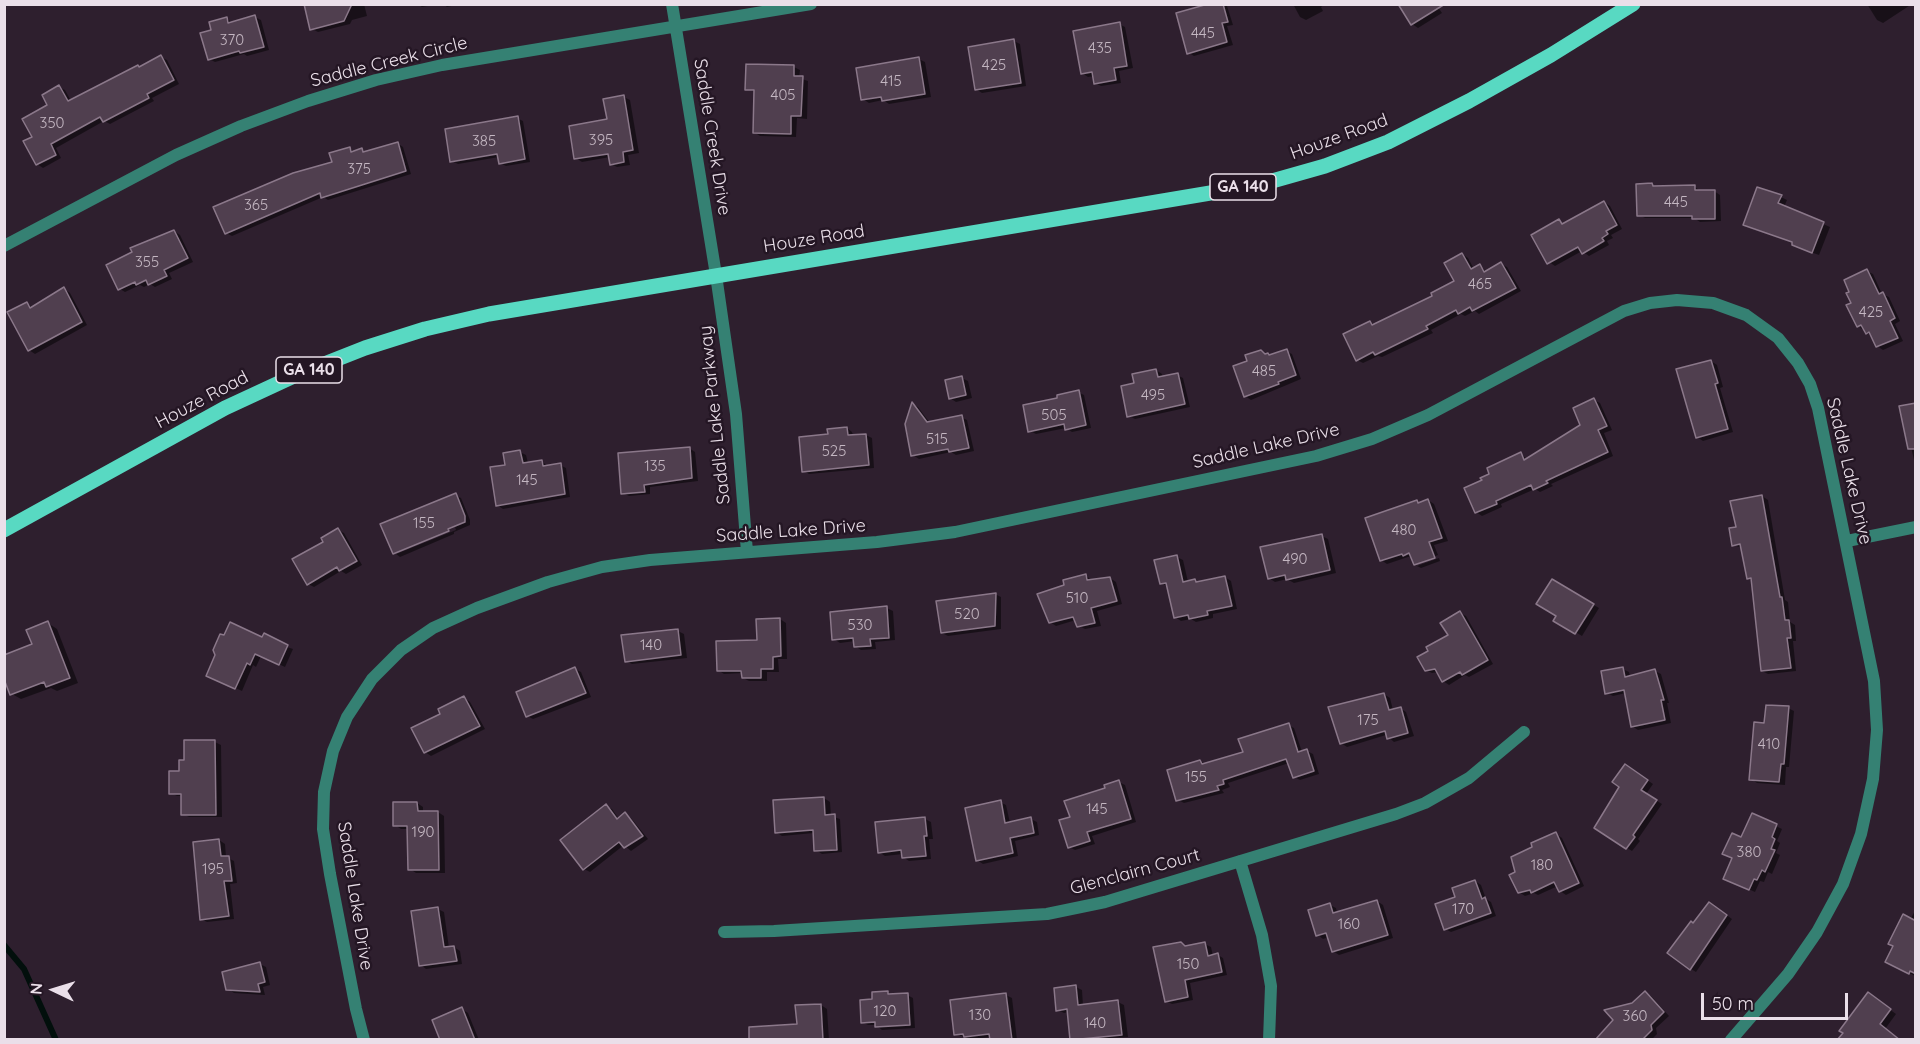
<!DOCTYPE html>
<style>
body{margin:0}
#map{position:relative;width:1920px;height:1044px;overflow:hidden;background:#2e1f2e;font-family:Quicksand,sans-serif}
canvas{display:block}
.frame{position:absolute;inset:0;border:6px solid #eadfe9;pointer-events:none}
.north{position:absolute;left:24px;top:960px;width:60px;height:60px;-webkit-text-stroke:4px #241624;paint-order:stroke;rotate:274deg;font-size:16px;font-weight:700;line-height:24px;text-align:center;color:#eadfe9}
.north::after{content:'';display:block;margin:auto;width:21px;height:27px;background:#eadfe9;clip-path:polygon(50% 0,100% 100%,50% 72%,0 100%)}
.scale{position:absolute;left:1701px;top:993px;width:147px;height:27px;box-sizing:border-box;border:3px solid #eadfe9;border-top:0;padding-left:8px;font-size:18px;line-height:21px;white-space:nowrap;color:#eadfe9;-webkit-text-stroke:4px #241624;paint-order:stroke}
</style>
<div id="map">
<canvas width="1920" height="1044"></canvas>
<div class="frame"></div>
<div class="north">N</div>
<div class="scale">50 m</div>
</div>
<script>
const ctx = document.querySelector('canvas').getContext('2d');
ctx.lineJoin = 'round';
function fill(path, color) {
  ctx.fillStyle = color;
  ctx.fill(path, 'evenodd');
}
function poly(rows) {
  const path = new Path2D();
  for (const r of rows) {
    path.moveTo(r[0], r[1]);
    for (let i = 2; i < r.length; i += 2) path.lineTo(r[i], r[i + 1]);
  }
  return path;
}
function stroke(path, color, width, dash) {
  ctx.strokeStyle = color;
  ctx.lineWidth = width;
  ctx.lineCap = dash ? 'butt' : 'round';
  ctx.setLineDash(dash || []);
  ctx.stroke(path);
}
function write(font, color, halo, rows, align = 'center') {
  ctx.font = font + ' Quicksand,sans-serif';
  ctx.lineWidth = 5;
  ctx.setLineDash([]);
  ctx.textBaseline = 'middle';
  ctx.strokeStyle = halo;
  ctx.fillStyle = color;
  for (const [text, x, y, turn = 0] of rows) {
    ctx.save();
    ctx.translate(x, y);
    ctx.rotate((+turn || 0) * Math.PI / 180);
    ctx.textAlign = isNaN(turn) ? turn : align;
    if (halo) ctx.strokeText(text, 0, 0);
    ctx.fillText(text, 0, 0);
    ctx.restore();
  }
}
fill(poly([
 [305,4,364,4,367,16,352,20,350,24,318,32,312,29],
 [417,4,438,4,422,7],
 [443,4,461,4,447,7],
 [1213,4,1227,6,1233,25,1227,26,1233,45,1194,56,1189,53],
 [1293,4,1325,4,1321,7,1323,11,1306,20,1300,17],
 [1400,4,1436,4,1442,13,1418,28,1412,24],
 [1867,4,1912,4,1883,23,1877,20],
 [255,17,261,20,269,50,247,56,244,54,215,62,209,59,213,32,226,18,233,23],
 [1119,24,1125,27,1133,68,1119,71,1121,83,1101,86,1095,83,1094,76,1088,77,1082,73],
 [1014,41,1020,44,1026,86,982,93,976,89],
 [161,57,167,60,179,84,152,98,154,101,110,124,104,121,56,148,61,158,43,168,37,164,34,137,59,87,65,90,71,101],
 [919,59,925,62,931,97,889,104,883,100,869,103,863,99],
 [794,67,800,70,799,78,808,81,807,119,797,118,796,137,760,136,754,132,756,92,747,89],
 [624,97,630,100,639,153,628,155,630,165,617,167,611,164,610,157,582,162,576,158,609,121],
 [517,118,523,121,530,162,506,166,500,163,499,157,458,164,452,161],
 [397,143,403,147,411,174,328,200,323,197,232,236,226,233,333,163,349,148,356,152,362,150,366,152],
 [1652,185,1657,188,1694,186,1700,191,1714,191,1720,195,1721,221,1700,222,1694,218,1645,218,1639,215],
 [1781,197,1787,200,1784,207,1830,227,1819,255,1799,248,1794,243,1751,228],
 [1604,202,1610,206,1622,229,1611,235,1613,238,1607,241,1609,245,1589,256,1582,251,1555,266,1549,262,1559,221,1564,224],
 [174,231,180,235,193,262,169,273,172,279,155,287,150,284,144,287,140,285,125,292,120,289],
 [1462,254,1468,258,1474,269,1480,266,1487,272,1501,264,1507,267,1521,291,1479,314,1475,311,1465,316,1461,314,1431,330,1433,333,1382,357,1378,356,1363,363,1357,360,1370,322,1375,325,1434,296,1456,281],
 [1867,271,1873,274,1882,294,1889,297,1900,321,1895,324,1903,341,1883,350,1877,346,1872,336,1858,326,1853,303],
 [64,289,70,293,87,325,35,354,29,350,27,304,33,307],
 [1260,351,1271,356,1286,351,1292,354,1301,379,1251,400,1245,396,1249,362],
 [1711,361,1717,365,1723,387,1720,388,1733,432,1703,441,1697,437],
 [1156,370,1162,374,1163,378,1177,375,1183,378,1190,407,1135,419,1129,416,1136,384],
 [962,378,968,381,972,398,956,402,950,398],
 [1078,392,1084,395,1091,428,1072,432,1066,428,1036,434,1030,431,1059,399],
 [1594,400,1600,403,1612,430,1604,433,1613,456,1551,484,1553,486,1540,492,1535,489,1501,504,1502,507,1482,516,1476,512,1484,480,1521,454,1528,460,1582,425],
 [913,404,918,407,930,423,961,417,967,420,974,451,956,455,951,452,919,459,913,455],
 [1916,404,1916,469,1907,429],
 [847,428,852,432,853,436,866,435,872,438,874,468,809,474,804,471,830,436],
 [689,448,695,452,698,481,650,487,650,494,629,496,623,493],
 [520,452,526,455,528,463,541,461,548,466,560,465,566,468,570,497,503,509,497,505,507,467],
 [455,495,461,498,470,520,470,525,454,532,454,534,400,557,396,554,456,530,455,527,396,551,396,554,394,553,382,525],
 [1762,496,1768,500,1785,600,1788,602,1790,622,1795,625,1796,641,1793,641,1796,671,1768,674,1762,671,1752,580,1748,578,1742,548,1733,545],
 [1428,500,1434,504,1448,541,1434,545,1438,555,1417,563,1417,566,1412,557,1408,557,1387,564,1381,560,1417,502,1420,504],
 [338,530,344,533,362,565,346,574,341,571,314,587,308,584],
 [1322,536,1328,539,1336,573,1294,583,1287,579,1275,582,1269,578],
 [1177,557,1183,560,1188,582,1195,580,1200,583,1225,577,1231,581,1237,609,1213,614,1213,618,1196,622,1191,619,1181,621,1175,617,1167,586,1161,583],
 [1439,558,1440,561,1421,568,1417,566],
 [1086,576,1092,580,1110,578,1116,582,1122,604,1097,611,1101,626,1085,629,1079,626,1076,620,1056,626,1050,622,1065,586],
 [1552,581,1599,608,1582,636,1555,620,1558,615],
 [995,594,1001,597,1001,629,948,636,942,633],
 [887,608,893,611,895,640,875,642,876,649,861,650,855,646,855,641,840,643,834,639],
 [1460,613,1466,616,1493,664,1469,677,1465,675,1449,685,1443,681,1438,672,1432,673,1426,670,1450,636],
 [780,619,786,623,787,659,778,659,779,672,767,672,767,681,749,681,743,678,743,673,724,674,718,670,759,641,758,620],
 [48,623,57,629,78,683,57,691,51,688,21,699,12,694,34,645],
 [678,631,684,634,687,658,632,664,626,661],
 [263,639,293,649,285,667,261,656,256,667,253,665,242,691,214,678],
 [575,669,581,672,591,697,533,719,527,716],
 [1623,669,1629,672,1630,677,1655,671,1661,674,1669,703,1667,703,1671,723,1638,730,1632,726,1626,693,1613,696,1607,693],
 [1384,694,1390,698,1393,710,1400,708,1406,712,1414,736,1394,742,1386,735,1347,747,1341,743],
 [464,698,470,702,485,729,431,756,425,752,442,714],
 [1788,708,1794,711,1789,767,1786,767,1785,785,1757,783,1751,779,1765,725],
 [1288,725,1294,728,1302,752,1307,751,1313,754,1319,774,1300,780,1294,777,1289,763,1228,783,1230,787,1222,790,1224,793,1184,803,1178,800,1200,761,1206,764,1245,753],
 [215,742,221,745,222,817,189,817,183,814,183,796,177,796,171,793,186,761],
 [1631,769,1653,784,1646,794,1662,804,1638,839,1640,841,1632,851,1627,848],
 [1119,782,1125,785,1136,822,1092,836,1095,844,1075,850,1069,847,1072,818,1107,789],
 [824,798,830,802,831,816,840,819,842,852,822,854,816,850,814,833,782,836,776,832],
 [1000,802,1006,805,1010,823,1031,819,1037,822,1039,835,1015,841,1018,856,983,864,977,860],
 [417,803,423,807,423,812,438,812,444,816,445,873,416,873,410,869,409,829,401,829,395,825],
 [606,806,612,809,619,819,625,814,631,818,648,839,631,851,624,845,590,872,584,869],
 [1753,815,1782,829,1777,841,1780,843,1776,853,1780,855,1772,874,1768,872,1764,882,1760,881,1755,892,1730,881,1742,839],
 [925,819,931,822,933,839,929,839,931,859,909,861,903,857,903,854,885,856,879,852],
 [1556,834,1562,838,1584,886,1566,895,1560,891,1558,886,1538,895,1534,893,1525,896,1519,892],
 [219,840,225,844,226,857,234,861,237,883,230,884,234,919,207,922,201,919],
 [1475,881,1481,885,1486,899,1491,902,1496,916,1451,932,1445,929,1457,898],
 [1377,901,1383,905,1393,938,1339,955,1333,951,1329,937,1323,939,1318,935,1330,905,1336,908,1337,913],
 [1715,907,1732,919,1696,972,1691,969,1694,925],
 [438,909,444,912,449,948,454,947,460,951,462,964,426,969,421,965],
 [1916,909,1916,975,1915,976,1887,961],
 [1181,943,1188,948,1205,944,1211,947,1213,956,1218,955,1223,958,1227,975,1190,983,1193,1000,1172,1004,1166,1001],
 [260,964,266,967,270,985,263,987,265,995,234,993,228,989],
 [1076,987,1082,990,1083,1006,1118,1002,1124,1005,1128,1037,1072,1040,1069,1012,1064,1013,1058,1010],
 [888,992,893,995,907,995,913,998,915,1028,882,1030,876,1025,868,1025,862,1022,874,1000],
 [1645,993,1651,996,1669,1016,1656,1028,1657,1034,1651,1040,1598,1040],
 [1006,995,1012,998,1017,1040,991,1040,991,1037,971,1039,955,1034],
 [1874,998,1896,1014,1885,1029,1839,1040],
 [821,1005,827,1009,829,1040,759,1040,798,1025],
 [462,1009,468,1013,479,1040,444,1040]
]), '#0007');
stroke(poly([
 [4,945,24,969,56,1040]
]), '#020f0c', 6);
const building = poly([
 [304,4,352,4,344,21,310,30,304,4],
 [1208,4,1223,4,1228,22,1222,23,1227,42,1187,54,1176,13,1208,4],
 [1398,4,1445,4,1411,25,1398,4],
 [255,15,264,47,240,53,239,51,208,60,200,33,211,30,209,22,227,17,228,23,255,15],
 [1120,22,1127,66,1114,68,1116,80,1094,84,1092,72,1081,74,1073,31,1120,22],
 [1014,39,1021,83,975,90,968,47,1014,39],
 [161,55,174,80,147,94,149,98,103,122,100,117,51,144,56,155,36,165,23,141,32,137,22,119,47,105,42,95,59,85,68,101,138,65,139,67,161,55],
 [919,57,925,94,882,101,881,97,861,100,856,68,919,57],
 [746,64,794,65,794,76,803,76,801,116,791,116,791,134,753,133,754,90,745,90,746,64],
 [624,95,633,150,623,152,624,162,610,165,608,154,574,159,569,126,607,119,603,99,624,95],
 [518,116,525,159,499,164,497,154,450,162,445,129,518,116],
 [398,142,406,171,321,198,320,193,225,234,213,207,293,173,332,162,329,153,350,147,351,152,362,148,363,152,398,142],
 [1652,183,1653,186,1695,185,1695,190,1715,190,1715,219,1692,219,1692,216,1637,216,1636,184,1652,183],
 [1757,187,1782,195,1778,203,1824,222,1812,253,1792,245,1792,242,1743,225,1757,187],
 [1604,201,1617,225,1606,231,1608,234,1602,238,1604,241,1582,254,1578,247,1547,264,1531,235,1559,219,1562,224,1604,201],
 [174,230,188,258,164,270,167,276,148,285,146,280,136,285,135,282,118,290,106,265,132,252,130,248,174,230],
 [1462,253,1471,269,1480,264,1484,272,1501,262,1516,288,1472,311,1470,307,1458,314,1456,310,1426,326,1428,329,1375,355,1373,352,1356,361,1343,334,1370,321,1372,325,1432,296,1431,293,1454,281,1444,263,1462,253],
 [1867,269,1879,294,1883,292,1895,318,1890,321,1898,338,1876,347,1869,332,1866,334,1861,325,1857,327,1846,305,1851,303,1846,293,1849,292,1844,280,1867,269],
 [64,287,82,322,28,351,7,312,27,302,30,308,64,287],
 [1287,349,1296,375,1278,382,1279,384,1244,397,1233,366,1247,361,1245,355,1261,350,1265,354,1268,353,1269,355,1287,349],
 [1711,360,1718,383,1715,384,1728,429,1696,438,1676,369,1711,360],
 [1156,369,1158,377,1178,373,1185,404,1127,417,1121,386,1134,383,1132,374,1156,369],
 [962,376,966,395,949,399,945,380,962,376],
 [1079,390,1086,425,1065,430,1064,424,1028,432,1023,405,1057,398,1057,395,1079,390],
 [1594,398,1607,426,1598,430,1608,452,1546,481,1548,483,1533,490,1531,485,1496,501,1497,504,1475,513,1464,488,1482,480,1480,478,1489,474,1487,468,1521,452,1524,460,1580,425,1573,408,1594,398],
 [912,402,927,422,962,415,969,448,949,452,948,449,911,456,905,424,912,402],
 [1916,403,1916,449,1908,449,1899,406,1916,403],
 [847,427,848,435,866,434,869,465,802,472,799,437,828,434,827,429,847,427],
 [690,447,692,478,644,485,645,492,621,494,618,453,690,447],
 [520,450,523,463,542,460,543,466,561,463,565,494,496,506,490,467,505,465,503,453,520,450],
 [456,493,465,516,465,522,448,529,449,531,393,554,380,524,456,493],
 [1762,495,1780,597,1782,597,1785,620,1789,620,1791,638,1787,638,1791,668,1761,671,1751,578,1747,579,1740,544,1732,546,1729,528,1736,527,1730,501,1762,495],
 [1428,499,1442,538,1429,542,1435,558,1414,565,1409,553,1403,556,1402,554,1380,561,1365,518,1417,500,1418,503,1428,499],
 [338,528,357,561,339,571,337,567,307,585,292,559,323,542,321,538,338,528],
 [1322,534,1330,570,1286,580,1285,575,1268,579,1260,547,1322,534],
 [1177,555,1183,582,1195,579,1196,582,1225,576,1232,606,1207,611,1208,615,1189,619,1188,615,1174,618,1166,583,1160,584,1154,560,1177,555],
 [1086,574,1087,580,1110,577,1117,601,1091,608,1095,623,1077,627,1073,617,1049,623,1037,594,1064,585,1063,580,1086,574],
 [1552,579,1594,604,1575,634,1553,621,1556,616,1536,604,1552,579],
 [996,593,995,626,941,633,936,601,996,593],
 [887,606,889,638,870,639,871,646,854,647,853,638,832,640,830,612,887,606],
 [1460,611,1488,660,1462,675,1460,672,1442,682,1435,669,1425,671,1417,657,1428,651,1426,647,1448,635,1440,623,1460,611],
 [780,618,781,656,773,657,773,669,761,669,761,678,742,678,741,671,717,671,716,641,757,640,756,619,780,618],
 [48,621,70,678,46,687,44,682,10,695,4,679,4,655,32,644,26,630,48,621],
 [230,622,262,637,264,633,288,645,279,665,255,654,250,665,247,663,235,689,206,676,215,655,213,650,220,634,224,635,230,622],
 [678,629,681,655,625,662,621,635,678,629],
 [575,667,586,693,526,717,516,692,575,667],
 [1623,667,1625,677,1655,669,1664,700,1661,700,1665,720,1631,727,1624,690,1605,694,1601,671,1623,667],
 [1384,693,1389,710,1401,707,1408,733,1387,739,1385,731,1340,744,1328,707,1384,693],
 [464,696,480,726,424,753,411,728,440,714,438,709,464,696],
 [1766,705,1789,706,1784,764,1781,764,1779,782,1749,780,1754,722,1764,723,1766,705],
 [1289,723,1298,752,1307,749,1314,771,1293,778,1286,759,1223,780,1224,784,1217,786,1219,790,1176,801,1167,770,1200,760,1202,764,1243,752,1238,739,1289,723],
 [184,740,215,740,216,815,181,815,181,794,169,794,169,771,179,771,179,760,184,760,184,740],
 [1625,764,1648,780,1641,790,1657,800,1633,835,1635,837,1626,849,1594,828,1619,787,1612,782,1625,764],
 [1119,780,1131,819,1087,832,1090,841,1068,848,1059,820,1070,817,1064,801,1105,788,1104,785,1119,780],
 [824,797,825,815,835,814,837,850,814,851,813,830,775,833,773,800,824,797],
 [1001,800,1005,823,1031,817,1034,833,1010,838,1013,853,976,861,965,808,1001,800],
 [393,802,417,802,418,811,438,811,439,870,408,870,407,826,393,826,393,802],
 [606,804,617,819,625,812,643,836,624,848,619,842,583,870,560,840,606,804],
 [1752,813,1777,824,1772,837,1775,839,1771,849,1775,850,1765,872,1762,870,1757,880,1754,879,1749,890,1723,879,1732,858,1722,854,1732,833,1741,837,1752,813],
 [925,817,927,836,924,836,926,856,902,858,901,850,878,853,875,822,925,817],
 [1556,832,1579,883,1559,892,1554,882,1531,893,1530,890,1518,893,1509,875,1515,872,1511,857,1532,847,1531,843,1556,832],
 [219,839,221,856,229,856,232,881,224,881,229,916,200,920,193,842,219,839],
 [1475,880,1482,899,1485,897,1491,913,1444,930,1435,904,1455,897,1452,888,1475,880],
 [1377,900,1388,935,1332,952,1326,933,1316,936,1308,910,1330,903,1333,913,1377,900],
 [1709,902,1727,915,1690,970,1667,953,1691,921,1693,923,1709,902],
 [438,907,444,947,454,946,457,961,419,966,411,911,438,907],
 [1903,914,1916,921,1916,974,1910,971,1909,974,1885,962,1893,946,1888,944,1903,914],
 [1181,942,1185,946,1205,942,1208,956,1218,953,1222,972,1185,980,1188,997,1165,1002,1153,947,1181,942],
 [260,962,265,982,258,984,260,992,226,990,222,972,260,962],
 [1076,985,1078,1005,1118,1000,1122,1035,1070,1040,1067,1009,1056,1011,1054,988,1076,985],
 [888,991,888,994,908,993,910,1025,875,1027,875,1022,861,1023,860,1000,872,999,872,992,888,991],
 [1645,991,1664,1012,1651,1025,1652,1030,1642,1040,1595,1040,1613,1020,1604,1010,1632,1003,1645,991],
 [1868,992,1891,1009,1880,1024,1900,1040,1837,1040,1843,1033,1839,1031,1868,992],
 [1006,993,1012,1040,990,1040,989,1034,964,1037,963,1034,954,1035,950,1000,1006,993],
 [821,1004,823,1040,749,1040,749,1027,797,1024,795,1005,821,1004],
 [462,1007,475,1040,440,1040,432,1020,462,1007]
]);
fill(building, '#503f4f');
stroke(building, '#8b788a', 1.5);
stroke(poly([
 [672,4,716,275,736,414,747,552],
 [4,246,176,155,241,126,308,101,376,80,442,65,811,4],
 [1847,541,1916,527],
 [1240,861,1262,935,1271,986,1269,1040],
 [724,932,774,931,1047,914,1105,902,1396,814,1425,803,1469,778,1524,732],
 [364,1040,356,1009,330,874,323,829,324,792,333,751,347,717,372,679,401,650,433,628,477,608,548,582,602,567,650,560,877,542,955,532,1316,456,1372,439,1428,415,1624,311,1650,303,1677,300,1713,303,1746,315,1778,338,1798,363,1810,384,1818,408,1874,681,1877,730,1873,779,1861,834,1843,884,1817,932,1788,974,1731,1040]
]), '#358173', 12);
stroke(poly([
 [4,530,225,408,294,376,365,348,425,329,489,314,1258,185,1325,166,1388,142,1469,101,1551,55,1633,4]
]), '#58d9c2', 15);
write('15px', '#c4b7c2', null, [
 ["445",1203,33],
 ["370",232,40],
 ["435",1100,48],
 ["425",994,65],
 ["415",891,81],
 ["405",783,95],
 ["350",52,123],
 ["395",601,140],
 ["385",484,141],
 ["375",359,169],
 ["445",1676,202],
 ["365",256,205],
 ["355",147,262],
 ["465",1480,284],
 ["425",1871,312],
 ["485",1264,371],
 ["495",1153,395],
 ["505",1054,415],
 ["515",937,439],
 ["525",834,451],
 ["135",655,466],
 ["145",527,480],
 ["155",424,523],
 ["480",1404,530],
 ["490",1295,559],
 ["510",1077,598],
 ["520",967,614],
 ["530",860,625],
 ["140",651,645],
 ["175",1368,720],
 ["410",1769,744],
 ["155",1196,777],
 ["145",1097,809],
 ["190",423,832],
 ["380",1749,852],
 ["180",1542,865],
 ["195",213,869],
 ["170",1463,909],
 ["160",1349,924],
 ["150",1188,964],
 ["120",885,1011],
 ["130",980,1015],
 ["360",1635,1016],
 ["140",1095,1023]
]);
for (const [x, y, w] of [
 [1243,187,66],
 [309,370,66]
]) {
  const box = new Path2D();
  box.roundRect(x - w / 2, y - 13, w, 26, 4.5);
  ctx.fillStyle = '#241624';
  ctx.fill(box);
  stroke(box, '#eadfe9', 1.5);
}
write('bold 16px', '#eadfe9', null, [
 ["GA 140",1243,187],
 ["GA 140",309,370]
]);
write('18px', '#eadfe9', '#241624', [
 ["Saddle Creek Circle",389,62,-14],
 ["Saddle Creek Drive",712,137,81],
 ["Houze Road",1339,137,-20],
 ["Houze Road",814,239,-9],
 ["Houze Road",202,400,-28],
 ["Saddle Lake Parkway",715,415,-96],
 ["Saddle Lake Drive",1266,446,-13],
 ["Saddle Lake Drive",1849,471,77],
 ["Saddle Lake Drive",791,531,-4],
 ["Glenclairn Court",1135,872,-15],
 ["Saddle Lake Drive",355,896,81]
]);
</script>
